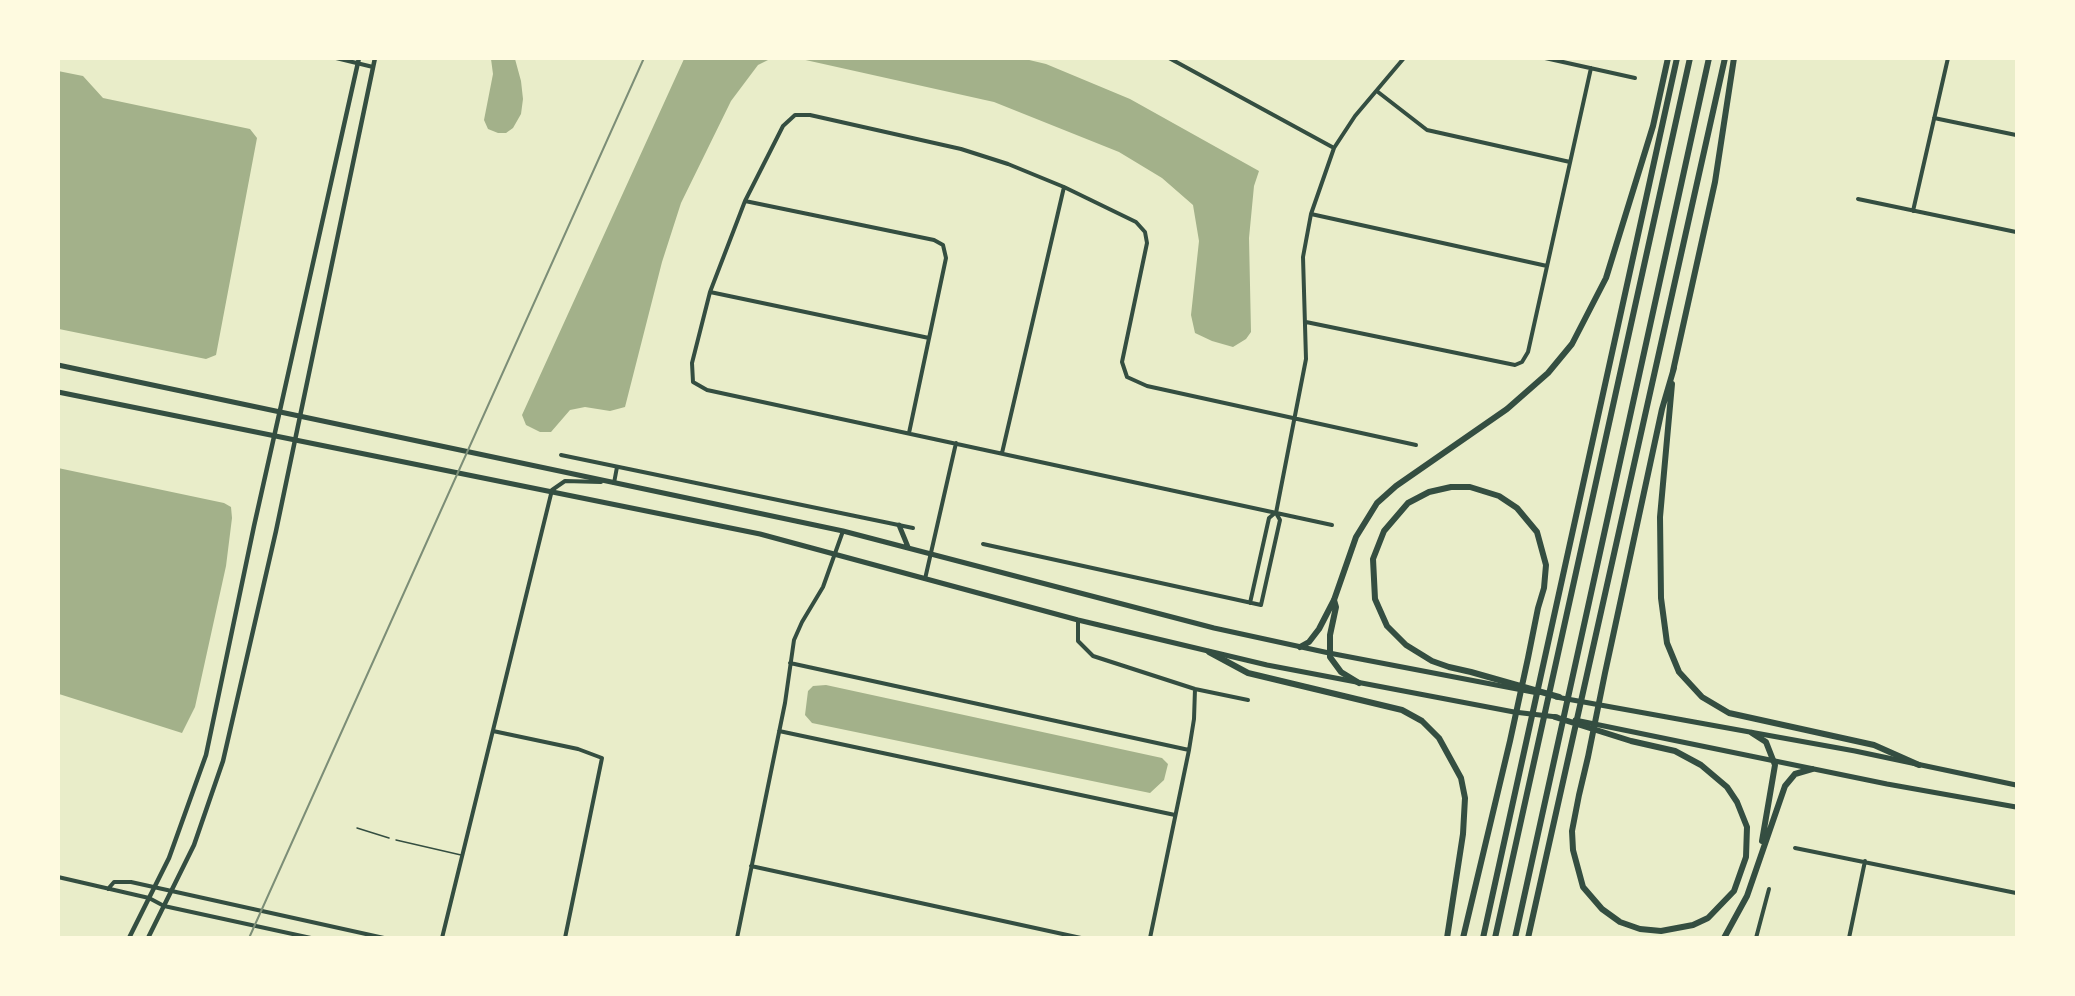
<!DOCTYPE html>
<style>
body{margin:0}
#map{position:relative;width:2075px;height:996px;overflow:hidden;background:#e9edc9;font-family:Poppins,sans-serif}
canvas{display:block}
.frame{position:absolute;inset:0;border:60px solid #fefae0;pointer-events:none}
</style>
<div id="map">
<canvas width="2075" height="996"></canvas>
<div class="frame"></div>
</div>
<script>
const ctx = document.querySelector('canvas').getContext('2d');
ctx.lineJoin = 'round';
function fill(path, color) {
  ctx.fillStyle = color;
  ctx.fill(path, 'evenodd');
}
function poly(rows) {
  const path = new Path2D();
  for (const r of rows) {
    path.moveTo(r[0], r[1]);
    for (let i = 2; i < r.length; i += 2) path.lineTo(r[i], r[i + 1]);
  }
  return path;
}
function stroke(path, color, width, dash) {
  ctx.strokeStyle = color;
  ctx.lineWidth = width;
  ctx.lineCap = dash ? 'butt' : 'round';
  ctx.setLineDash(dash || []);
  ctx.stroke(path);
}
fill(poly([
 [491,59,515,59,521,81,523,99,521,114,513,128,506,133,498,133,488,129,484,120,493,74],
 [684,59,770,59,758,65,731,101,681,203,662,262,625,407,610,411,585,407,570,410,551,432,540,432,526,425,522,415],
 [801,59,1025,59,1046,64,1130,99,1259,171,1254,186,1249,238,1251,332,1246,339,1233,347,1212,341,1195,333,1191,315,1199,241,1193,205,1162,178,1119,152,994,102],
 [58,71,83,76,103,98,250,129,257,138,216,355,206,359,59,329],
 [58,468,224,503,231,507,232,518,226,566,195,707,182,733,59,694],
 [826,685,1162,758,1168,764,1164,780,1150,793,812,723,805,715,808,691,813,686]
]), '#a3b18a');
stroke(poly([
 [357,828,389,838],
 [396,840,461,855]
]), '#344e41', 1.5);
stroke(poly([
 [336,58,373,67],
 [1169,58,1334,148],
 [1545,58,1635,78],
 [1378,92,1427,130,1570,162],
 [1934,118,2016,135],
 [1858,199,2016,232],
 [745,201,934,240,943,245,946,258,909,433],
 [1913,211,1948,58],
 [1311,214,1547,266],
 [710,292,929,338],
 [1306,322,1515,365,1522,362,1528,352,1591,68],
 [1002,453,1064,187],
 [561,455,913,528],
 [614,483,617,467],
 [1332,525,707,390,693,382,692,363,710,292,745,201,783,126,795,115,810,115,961,149,1008,164,1064,187,1136,222,1145,232,1147,243,1122,362,1127,377,1147,386,1416,445],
 [983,544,1261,605,1280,520,1276,513,1306,359,1303,257,1311,214,1334,148,1355,116,1404,58],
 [925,579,956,443],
 [1250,603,1269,518,1275,513],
 [1078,620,1078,641,1093,656,1195,689,1248,700],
 [790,663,1189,750],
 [493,731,578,749,602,758,565,938],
 [779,731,1175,815],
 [1795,848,2016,893],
 [751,866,1081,938],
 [58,877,149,898,164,906,311,938],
 [108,889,114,882,131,882,384,938],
 [442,938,552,490,565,481,601,482],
 [737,938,785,703,794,640,802,622,823,587,843,531],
 [1150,938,1189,750,1194,719,1195,689],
 [1756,938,1769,889],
 [1849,938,1865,861]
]), '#344e41', 4);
stroke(poly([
 [129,938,169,858,206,755,254,526,359,58],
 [148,938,194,845,223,761,276,531,375,58]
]), '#344e41', 4.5);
stroke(poly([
 [58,365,843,531,1214,628,1329,653,1538,693],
 [58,392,760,534,1078,620,1267,665,1514,712,1557,717],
 [899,525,908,547],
 [1556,697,1855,751,2016,785],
 [1575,720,1887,784,2016,807]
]), '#344e41', 5);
stroke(poly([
 [1673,371,1715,182,1734,58],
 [1672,384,1660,517,1661,598,1667,643,1679,672,1702,697,1729,713,1874,745,1919,765],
 [1334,600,1336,607,1330,635,1330,657,1341,672,1359,683],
 [1300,647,1309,642,1319,629,1334,600,1356,537,1377,503,1396,486,1507,409,1548,373,1572,344,1606,278,1653,126,1668,58],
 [1209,652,1248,673,1402,710,1422,721,1439,738,1461,778,1465,798,1463,834,1447,938],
 [1555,717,1631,741,1675,751,1701,765,1727,787,1737,802,1747,827,1746,857,1734,891,1708,918,1693,925,1661,931,1640,929,1620,922,1602,909,1583,887,1573,850,1572,831,1579,795,1588,757,1605,673,1613,636,1662,409,1674,368],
 [1752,733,1766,742,1775,765,1762,841],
 [1463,938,1510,741,1528,658,1538,608,1544,588,1546,565,1537,532,1517,508,1499,496,1470,487,1451,487,1429,492,1408,503,1384,531,1373,559,1375,599,1387,626,1406,645,1432,661,1449,667,1471,672,1559,697],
 [1483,938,1677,58],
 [1495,938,1690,58],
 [1515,938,1709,58],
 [1528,938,1725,58],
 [1724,938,1747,896,1785,786,1795,774,1812,769]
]), '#344e41', 6);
stroke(poly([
 [249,938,644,58]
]), '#7c8e77', 2);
</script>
